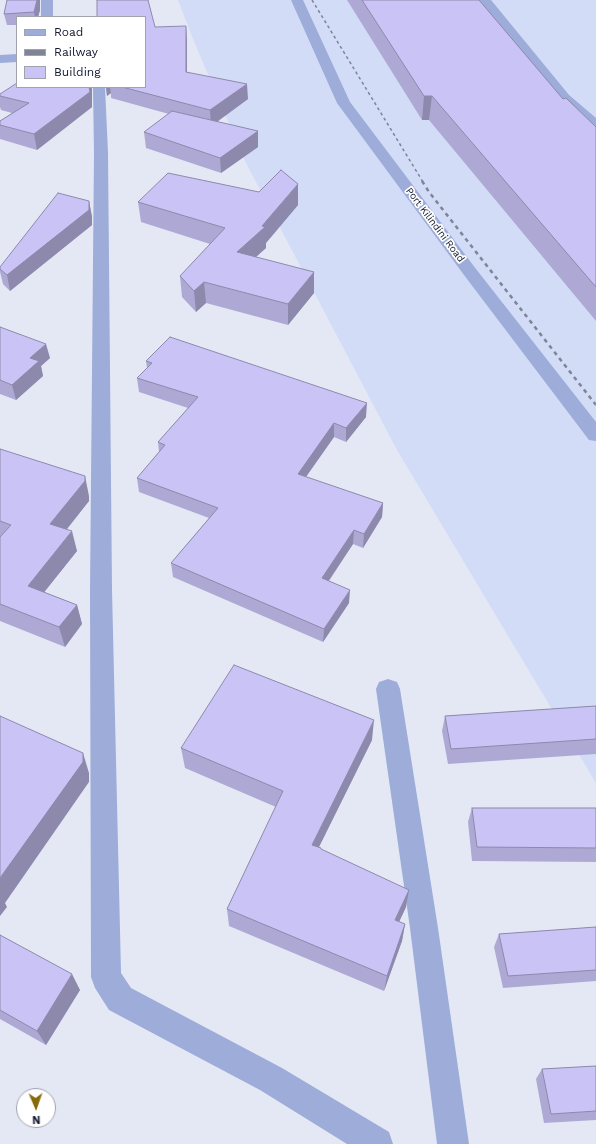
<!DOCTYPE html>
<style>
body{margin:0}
#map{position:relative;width:596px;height:1144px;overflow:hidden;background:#e4e8f5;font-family:"Work Sans",sans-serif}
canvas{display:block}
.legend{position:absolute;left:16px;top:16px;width:130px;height:72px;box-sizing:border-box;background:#fff;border:1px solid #a0a3ac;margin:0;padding:5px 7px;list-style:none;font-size:12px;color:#12192f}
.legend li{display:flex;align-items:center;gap:8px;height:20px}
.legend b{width:20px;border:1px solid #a0a3ac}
.north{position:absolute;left:16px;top:1088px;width:40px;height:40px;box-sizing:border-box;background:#fff;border:1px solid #a0a3ac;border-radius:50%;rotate:178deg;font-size:11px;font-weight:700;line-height:16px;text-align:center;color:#12192f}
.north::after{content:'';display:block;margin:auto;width:14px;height:18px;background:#876b08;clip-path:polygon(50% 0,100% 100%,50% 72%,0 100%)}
</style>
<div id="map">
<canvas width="596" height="1144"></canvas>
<ul class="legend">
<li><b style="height:5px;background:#9dacd8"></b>Road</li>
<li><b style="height:5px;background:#7f8496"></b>Railway</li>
<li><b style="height:11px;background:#cac4f6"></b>Building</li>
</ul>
<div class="north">N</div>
</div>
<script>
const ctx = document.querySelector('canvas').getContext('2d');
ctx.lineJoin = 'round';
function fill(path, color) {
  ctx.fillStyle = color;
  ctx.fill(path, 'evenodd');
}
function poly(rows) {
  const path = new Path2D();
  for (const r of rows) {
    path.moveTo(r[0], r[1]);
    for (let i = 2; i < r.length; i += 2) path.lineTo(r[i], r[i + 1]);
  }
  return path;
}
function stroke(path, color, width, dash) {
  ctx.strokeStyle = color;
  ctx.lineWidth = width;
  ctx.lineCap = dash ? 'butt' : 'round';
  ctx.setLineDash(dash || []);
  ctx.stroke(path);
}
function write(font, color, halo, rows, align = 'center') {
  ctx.font = font + ' "Work Sans",sans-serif';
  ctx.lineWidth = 3.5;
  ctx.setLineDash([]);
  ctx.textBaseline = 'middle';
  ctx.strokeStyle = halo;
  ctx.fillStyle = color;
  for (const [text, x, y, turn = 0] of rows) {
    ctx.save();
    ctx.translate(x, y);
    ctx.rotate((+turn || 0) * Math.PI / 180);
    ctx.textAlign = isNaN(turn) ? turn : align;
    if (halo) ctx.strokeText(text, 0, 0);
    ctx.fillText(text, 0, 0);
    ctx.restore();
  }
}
fill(poly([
 [178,0,596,0,596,783,397,450,245,161,193,39]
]), '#d2dcf7');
fill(poly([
 [41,0,53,0,53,17,41,17,41,0],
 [291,0,303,0,350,102,476,269,596,422,596,441,589,440,464,275,337,103,291,0],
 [479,0,491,0,569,95,596,118,596,129,591,128,559,101,479,0],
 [17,54,17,62,0,63,0,55,17,54],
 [93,87,105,87,108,153,112,590,121,973,131,988,282,1068,389,1132,393,1144,347,1144,260,1090,109,1010,95,988,91,977,90,590,94,153,93,87],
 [388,679,397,682,400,689,438,928,469,1144,437,1144,410,928,376,689,379,682,388,679]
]), '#9dacd8');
stroke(poly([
 [312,0,423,182]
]), '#7f8496', 1.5, [3, 3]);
stroke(poly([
 [422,181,429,192,596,405]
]), '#7f8496', 2.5, [4, 4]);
fill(poly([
 [40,0,40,10,38,17,17,17,17,25,7,25,4,14],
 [347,0,479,0,563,99,596,127,596,321,429,120,422,120],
 [155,27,187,40,187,72,248,99,217,122,258,147,221,173,146,148,144,132,169,114,111,98,111,93,107,96,106,87,145,87],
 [17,87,92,87,92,107,37,150,0,139,0,121,12,113,1,110,0,107,0,94],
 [89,201,92,217,92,225,10,291,3,284,0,272,0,267],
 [138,202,298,205,266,243,266,248,256,257,314,293,288,325,206,303,196,312,182,297,180,276,210,244,141,222],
 [0,327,50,358,41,366,43,376,16,400,0,394],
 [146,361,366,417,346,442,334,437,306,477,383,503,382,517,363,548,353,544,329,581,349,603,323,642,173,577,171,563,209,518,139,492,137,478,159,452,158,442,188,408,139,392,137,378,147,368],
 [0,449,89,496,89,501,67,529,77,551,44,592,77,605,82,624,65,647,0,621],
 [596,706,596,754,448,764,442,731,445,716],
 [372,740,319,847,321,850,406,907,399,922,405,924,402,941,384,991,229,926,227,909,276,807,185,768,181,748],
 [472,808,596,808,596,862,472,861,468,822],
 [596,927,596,981,503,988,494,947,499,934],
 [0,935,80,990,46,1045,0,1019],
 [596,1066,596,1120,544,1123,536,1079,542,1069]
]), '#aea9d4');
fill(poly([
 [37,0,40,0,40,10,38,17,35,17,34,12],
 [186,26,187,40,187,87,186,72],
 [247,84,248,99,211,126,210,110],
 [89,87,92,87,92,107,37,150,34,134],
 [106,87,110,87,111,93,107,96],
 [424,96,432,96,429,120,422,120],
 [258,131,258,147,221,173,220,158],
 [298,184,298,205,266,243,266,248,238,273,237,252,262,226],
 [89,201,92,217,92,225,10,291,7,275],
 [314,272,314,293,288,325,288,304],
 [204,282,206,303,196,312,194,291],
 [46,344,50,358,41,366,43,376,16,400,12,385,30,358],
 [367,403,366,417,346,442,346,428],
 [334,423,334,437,298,488,298,474],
 [85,476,89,496,89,501,55,544,50,524],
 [383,503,382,517,363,548,364,534],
 [354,530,353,544,321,592,322,578],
 [72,531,77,551,34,605,28,586],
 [350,590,349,603,323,642,324,629],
 [77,605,82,624,65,647,59,627],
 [374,720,372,740,311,863,312,845],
 [83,753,89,773,89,782,5,903,7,907,0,916,0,878],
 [409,890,406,907,392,937,395,920],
 [405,924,402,941,384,991,387,976],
 [72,974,80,990,46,1045,37,1031]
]), '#8d89ac');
const building = poly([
 [7,0,37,0,34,12,4,14,7,0],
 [97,0,148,0,155,27,186,26,186,72,247,84,210,110,122,87,145,87,145,17,97,17,97,0],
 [362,0,479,0,563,99,566,98,596,127,596,287,432,96,424,96,362,0],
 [17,83,17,87,89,87,90,92,34,134,0,125,0,121,29,103,0,96,0,94,17,83],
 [172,111,258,131,220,158,144,132,172,111],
 [281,170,298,184,262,226,265,227,237,252,314,272,288,304,204,282,194,291,180,276,225,228,138,202,168,173,259,192,281,170],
 [58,193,89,201,89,210,7,275,0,269,0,267,58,193],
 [0,327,46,344,30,358,39,361,12,385,0,380,0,327],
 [170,337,367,403,346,428,334,423,298,474,383,503,364,534,354,530,322,578,350,590,324,629,171,563,218,508,137,478,165,445,158,442,198,397,137,378,152,363,146,361,170,337],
 [0,449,85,476,85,481,50,524,72,531,28,586,77,605,59,627,0,604,0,537,11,525,0,521,0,449],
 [234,665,374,720,312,845,321,848,321,849,409,890,395,920,405,924,387,976,227,909,283,791,181,748,234,665],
 [596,706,596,739,451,749,445,716,596,706],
 [0,716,83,753,83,762,0,878,0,716],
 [472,808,596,808,596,848,477,847,472,808],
 [596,927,596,970,508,976,499,934,596,927],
 [0,935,72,974,37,1031,0,1010,0,935],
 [596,1066,596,1111,551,1114,542,1069,596,1066]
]);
fill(building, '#cac4f6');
stroke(building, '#8d89ac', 1);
write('10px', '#12192f', '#fff', [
 ["Port Kilindini Road",435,225,53]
]);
</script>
